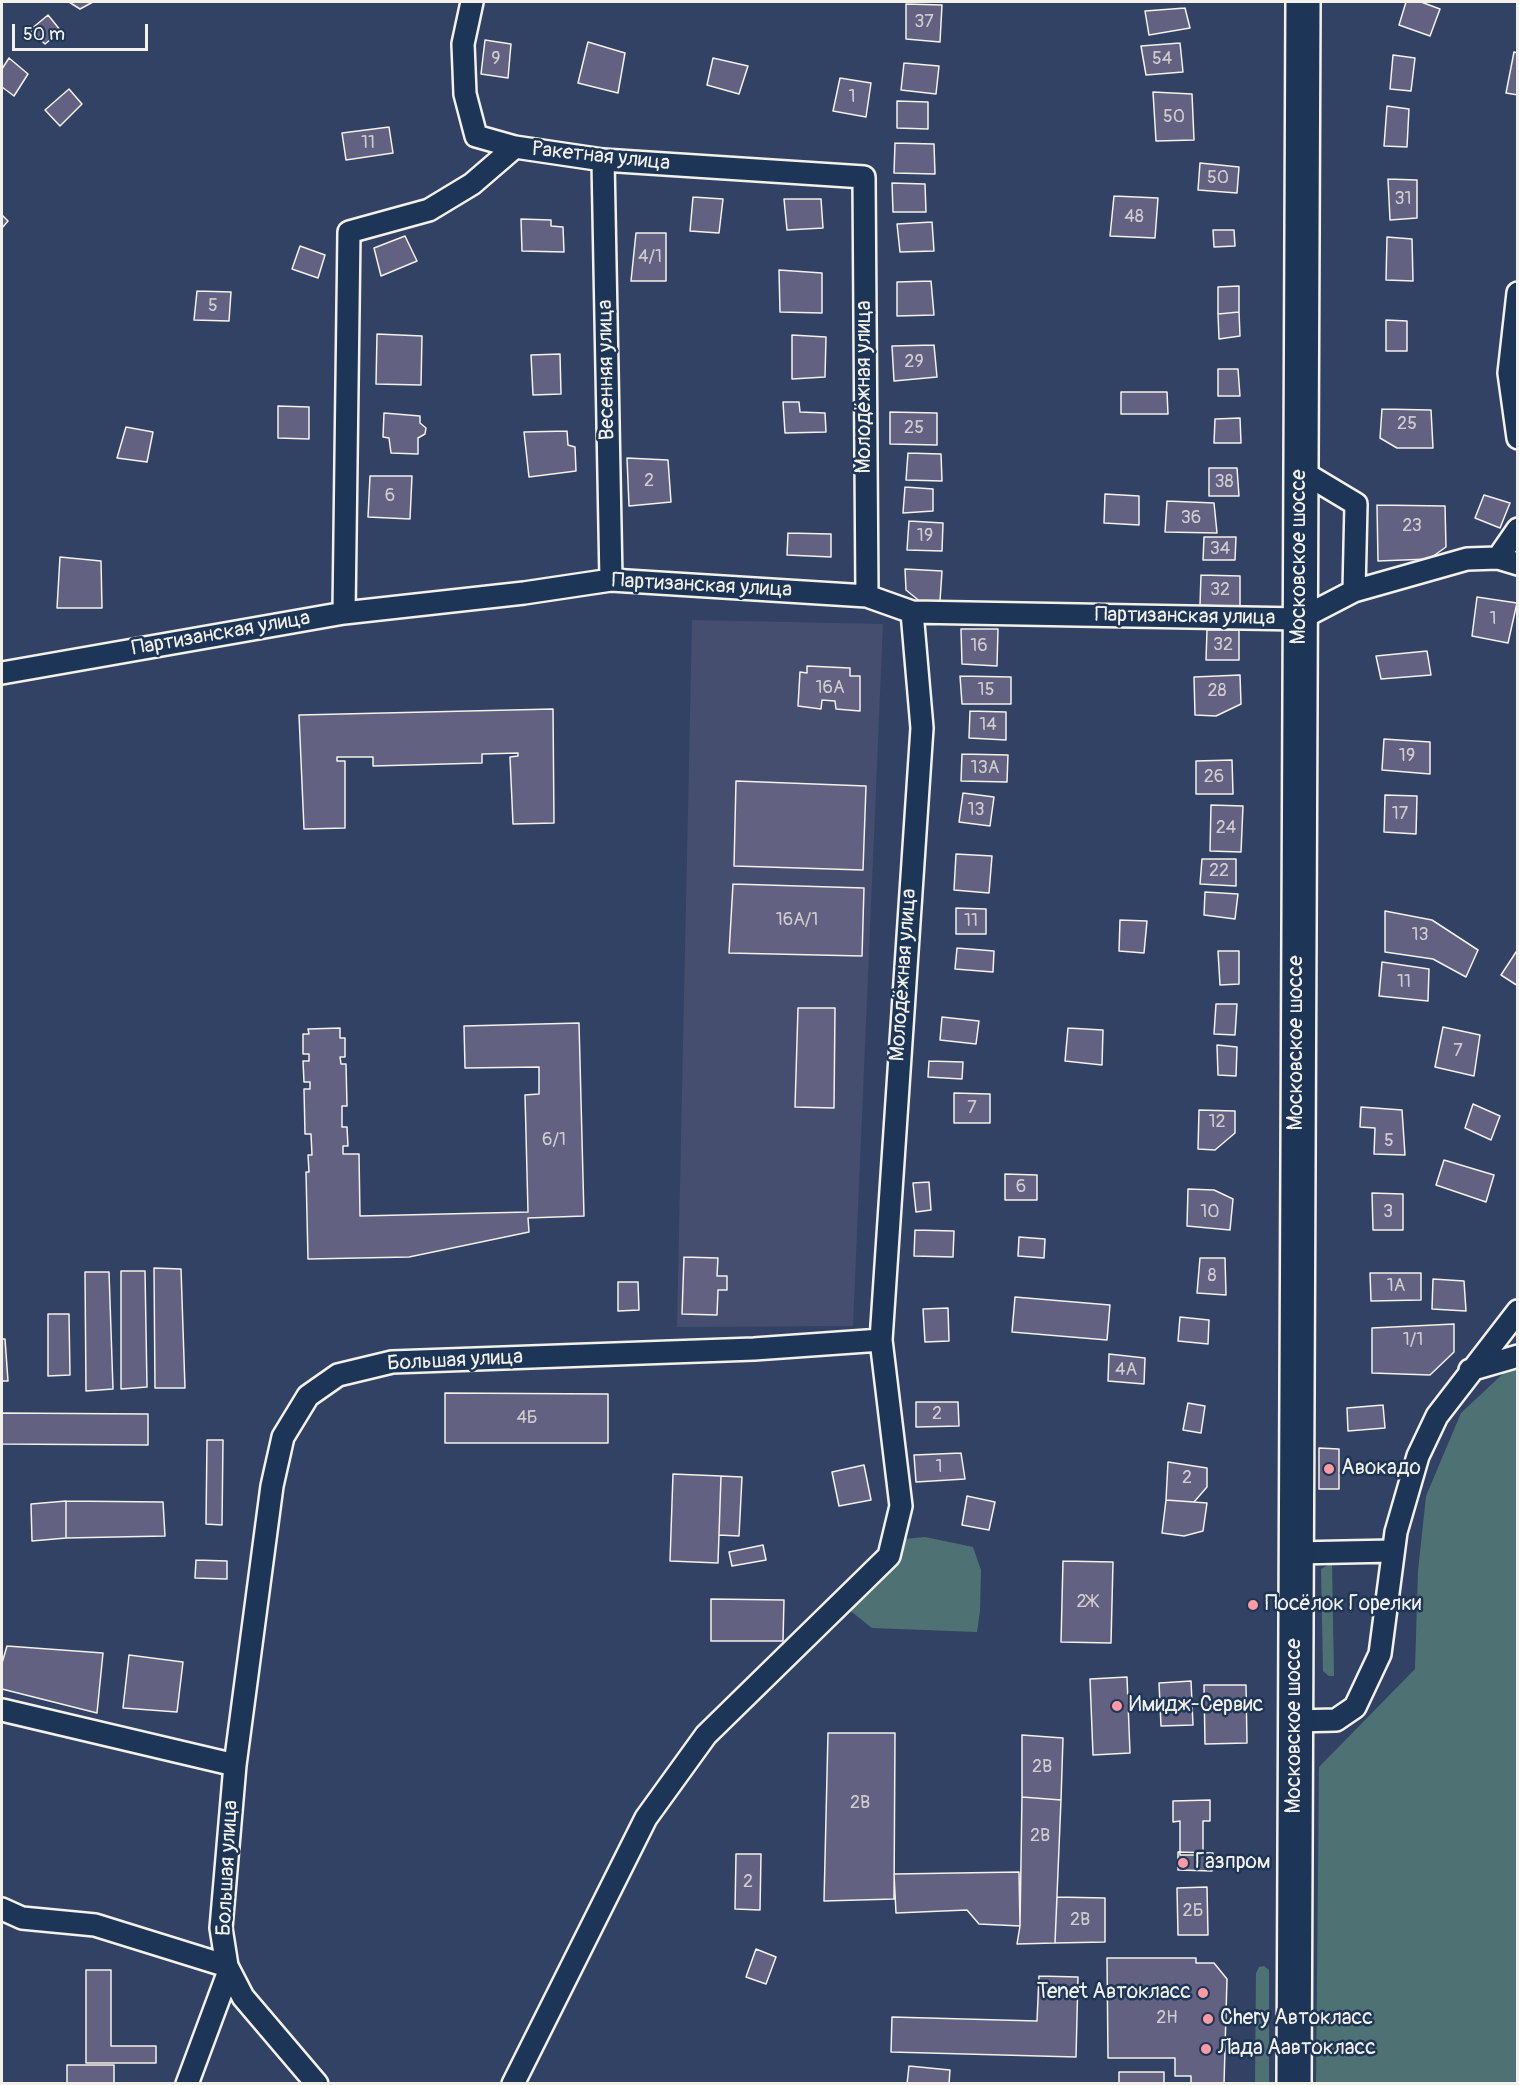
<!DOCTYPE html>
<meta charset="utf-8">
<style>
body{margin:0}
#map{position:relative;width:1519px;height:2085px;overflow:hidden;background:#324264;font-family:Pangolin,sans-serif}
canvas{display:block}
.frame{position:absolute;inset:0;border:3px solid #f4f1e8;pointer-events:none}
.scale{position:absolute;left:12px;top:24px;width:136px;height:27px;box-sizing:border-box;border:3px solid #f4f1e8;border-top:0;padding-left:8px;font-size:18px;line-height:21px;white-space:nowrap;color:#f4f1e8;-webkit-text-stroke:4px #1d3557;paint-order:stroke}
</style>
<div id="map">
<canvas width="1519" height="2085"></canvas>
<div class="frame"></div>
<div class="scale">50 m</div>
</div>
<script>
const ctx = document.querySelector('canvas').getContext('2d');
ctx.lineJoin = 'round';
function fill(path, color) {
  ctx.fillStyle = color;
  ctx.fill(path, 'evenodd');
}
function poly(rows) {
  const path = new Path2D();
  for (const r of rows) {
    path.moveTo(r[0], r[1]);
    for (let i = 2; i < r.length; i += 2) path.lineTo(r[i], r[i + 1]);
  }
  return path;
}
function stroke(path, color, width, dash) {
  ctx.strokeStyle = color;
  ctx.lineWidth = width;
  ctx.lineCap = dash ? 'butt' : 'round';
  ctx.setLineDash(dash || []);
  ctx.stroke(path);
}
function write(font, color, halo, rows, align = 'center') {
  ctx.font = font + ' Pangolin,sans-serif';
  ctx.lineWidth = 5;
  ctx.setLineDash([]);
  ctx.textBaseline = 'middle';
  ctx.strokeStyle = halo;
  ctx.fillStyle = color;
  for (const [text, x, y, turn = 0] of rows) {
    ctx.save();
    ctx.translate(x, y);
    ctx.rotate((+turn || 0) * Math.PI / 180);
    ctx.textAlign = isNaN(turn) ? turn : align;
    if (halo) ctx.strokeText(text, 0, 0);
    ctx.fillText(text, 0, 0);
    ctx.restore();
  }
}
fill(poly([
 [692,620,883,624,853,1326,677,1327]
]), '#454e6f');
fill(poly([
 [1517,1367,1517,2083,1316,2084,1319,1767,1415,1669,1418,1571,1426,1496,1461,1413,1508,1369],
 [925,1537,973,1547,981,1570,980,1611,977,1632,872,1628,848,1609,904,1539],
 [1332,1563,1334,1676,1329,1676,1323,1671,1321,1569],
 [1264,1966,1269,1970,1269,2083,1255,2083,1256,1973,1259,1967]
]), '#4e7274');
const building = poly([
 [69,2,93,2,80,9,69,2],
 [1406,2,1421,2,1440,9,1430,36,1399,25,1406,2],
 [906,4,942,5,940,42,906,39,906,4],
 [1185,8,1190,28,1149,35,1145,11,1185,8],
 [48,15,61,31,45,44,30,30,48,15],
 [485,40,511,44,508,78,481,74,485,40],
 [588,42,625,53,618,93,578,83,588,42],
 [1180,43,1183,72,1146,75,1141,46,1180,43],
 [1514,52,1518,53,1518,95,1506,93,1514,52],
 [1393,55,1415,58,1411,91,1390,89,1393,55],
 [9,58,28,74,14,96,2,87,2,69,9,58],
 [713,58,748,66,739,94,707,85,713,58],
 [904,63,939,66,936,94,901,90,904,63],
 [840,78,871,83,866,117,833,111,840,78],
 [69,89,82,104,60,126,45,110,69,89],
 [1153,92,1192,94,1194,140,1156,141,1153,92],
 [897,101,928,102,928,129,897,128,897,101],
 [1387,106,1409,109,1407,147,1384,146,1387,106],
 [389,127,393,153,346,160,342,133,389,127],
 [895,143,934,144,935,174,894,173,895,143],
 [1200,163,1239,167,1237,193,1198,190,1200,163],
 [1388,179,1417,180,1417,218,1390,220,1388,179],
 [892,183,925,184,926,212,893,212,892,183],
 [1114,196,1158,198,1155,238,1110,236,1114,196],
 [693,197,723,199,719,233,690,231,693,197],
 [784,199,821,199,823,228,787,230,784,199],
 [2,215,8,221,2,228,2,215],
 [521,219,551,220,551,226,563,227,564,252,522,251,521,219],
 [932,222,934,251,900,252,897,224,932,222],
 [1213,230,1234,230,1235,246,1214,247,1213,230],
 [636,233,666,233,666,281,631,281,636,233],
 [405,236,417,261,381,276,374,248,405,236],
 [1387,237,1412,239,1413,281,1386,280,1387,237],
 [300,246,325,255,318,278,292,269,300,246],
 [779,270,822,273,822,313,780,312,779,270],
 [931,281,934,315,897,316,897,282,931,281],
 [1239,286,1239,312,1218,314,1218,287,1239,286],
 [197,291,231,292,229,321,194,320,197,291],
 [1239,312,1240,336,1219,339,1218,314,1239,312],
 [1386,320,1407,321,1407,351,1386,351,1386,320],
 [377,334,422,336,421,385,376,384,377,334],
 [792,335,826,337,825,377,792,379,792,335],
 [934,345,937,377,894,381,892,346,934,345],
 [560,354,561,394,533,395,531,355,560,354],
 [1218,369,1238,369,1240,396,1218,396,1218,369],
 [1121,392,1167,392,1168,414,1121,414,1121,392],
 [783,402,799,402,800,412,825,413,826,432,785,433,783,402],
 [278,406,309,407,309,439,278,438,278,406],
 [1382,409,1431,410,1433,448,1397,448,1380,438,1382,409],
 [890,412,937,413,937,445,890,444,890,412],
 [384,413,420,416,420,423,426,428,425,434,418,438,418,454,391,453,389,438,383,437,384,413],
 [1240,418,1241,443,1214,443,1215,419,1240,418],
 [126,427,153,432,147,462,117,458,126,427],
 [567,431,568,445,575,447,576,471,529,477,524,432,567,431],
 [908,453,941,454,942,481,906,480,908,453],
 [627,458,668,460,671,502,629,506,627,458],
 [1209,468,1237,468,1239,496,1209,496,1209,468],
 [370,476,412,476,410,519,368,517,370,476],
 [905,487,933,489,933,511,903,513,905,487],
 [1105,494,1139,496,1139,525,1104,523,1105,494],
 [1484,495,1510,503,1500,528,1475,518,1484,495],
 [1167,501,1214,503,1217,533,1165,532,1167,501],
 [1377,505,1445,506,1446,547,1429,559,1378,561,1377,505],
 [909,521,943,523,942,551,907,550,909,521],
 [788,533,831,534,831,557,787,555,788,533],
 [1204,537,1236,537,1235,560,1203,560,1204,537],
 [60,557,101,561,102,608,57,608,60,557],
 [905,569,942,571,940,601,922,603,906,590,905,569],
 [1201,575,1240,576,1240,607,1200,605,1201,575],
 [1477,597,1517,603,1508,643,1472,636,1477,597],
 [961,629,998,629,997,666,962,664,961,629],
 [1207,630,1239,630,1239,660,1206,660,1207,630],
 [1427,651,1431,675,1381,679,1376,656,1427,651],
 [807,666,850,668,850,676,860,676,860,711,836,709,835,701,822,700,821,709,798,706,800,672,807,673,807,666],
 [1240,675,1241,704,1216,716,1195,715,1194,677,1240,675],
 [960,676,1011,677,1011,704,962,704,960,676],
 [553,709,554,823,513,824,510,757,518,756,518,753,482,754,482,763,373,766,373,757,337,757,337,761,345,761,345,828,304,829,299,715,553,709],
 [970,711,1006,712,1006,740,969,738,970,711],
 [1384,739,1430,742,1430,774,1382,770,1384,739],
 [962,754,1008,755,1007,782,961,781,962,754],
 [1232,760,1233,794,1196,794,1196,761,1232,760],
 [736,781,866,786,863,870,734,866,736,781],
 [963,793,994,797,990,826,959,822,963,793],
 [1385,795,1417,796,1416,834,1384,832,1385,795],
 [1211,805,1243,806,1241,852,1210,851,1211,805],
 [956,854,992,856,989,893,954,890,956,854],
 [1202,859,1236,859,1236,886,1200,884,1202,859],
 [733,884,864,888,862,956,729,953,733,884],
 [1205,892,1238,894,1235,919,1204,915,1205,892],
 [956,908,986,909,986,934,956,934,956,908],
 [1385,911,1432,920,1478,950,1466,977,1433,959,1385,952,1385,911],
 [1120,920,1147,921,1144,953,1119,951,1120,920],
 [957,948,994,951,993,972,955,969,957,948],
 [1518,949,1518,986,1501,975,1518,949],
 [1218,951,1239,951,1239,984,1220,985,1218,951],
 [1382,962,1429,969,1428,1001,1379,996,1382,962],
 [1216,1004,1237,1004,1235,1035,1214,1034,1216,1004],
 [798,1008,835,1008,834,1108,795,1107,798,1008],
 [942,1017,979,1021,976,1044,940,1040,942,1017],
 [579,1023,584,1216,528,1218,529,1232,409,1257,308,1259,306,1172,309,1172,308,1155,312,1155,311,1134,305,1134,304,1089,310,1089,310,1082,304,1082,303,1061,309,1061,309,1054,303,1054,303,1034,309,1034,308,1029,340,1028,340,1038,345,1038,345,1057,340,1057,341,1064,346,1064,347,1106,342,1106,342,1127,347,1127,348,1146,343,1146,343,1154,359,1154,360,1216,528,1212,525,1095,539,1094,539,1067,465,1068,464,1026,579,1023],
 [1443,1027,1480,1035,1474,1076,1435,1067,1443,1027],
 [1068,1028,1103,1030,1102,1065,1065,1061,1068,1028],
 [1217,1045,1237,1047,1236,1076,1218,1075,1217,1045],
 [929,1061,963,1062,962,1079,928,1077,929,1061],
 [954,1093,990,1094,990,1123,954,1123,954,1093],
 [1473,1104,1500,1116,1491,1140,1465,1128,1473,1104],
 [1361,1107,1402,1110,1405,1155,1374,1154,1375,1128,1360,1127,1361,1107],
 [1199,1110,1235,1111,1235,1133,1215,1150,1198,1149,1199,1110],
 [1444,1160,1494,1175,1486,1202,1436,1185,1444,1160],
 [1005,1174,1037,1175,1037,1200,1005,1200,1005,1174],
 [929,1182,931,1210,916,1212,913,1183,929,1182],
 [1188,1189,1214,1190,1233,1199,1230,1230,1187,1226,1188,1189],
 [1372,1193,1403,1194,1403,1230,1373,1230,1372,1193],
 [915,1230,954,1231,953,1257,914,1256,915,1230],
 [1019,1237,1045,1239,1044,1258,1018,1256,1019,1237],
 [684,1257,718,1258,717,1276,727,1276,727,1290,718,1290,717,1315,682,1314,684,1257],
 [1200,1258,1225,1258,1226,1295,1197,1293,1200,1258],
 [154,1268,181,1269,185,1388,155,1388,154,1268],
 [121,1271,145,1271,147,1387,121,1389,121,1271],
 [85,1272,109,1272,113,1389,86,1391,85,1272],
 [1370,1273,1421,1273,1421,1300,1371,1301,1370,1273],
 [1433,1279,1464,1281,1466,1311,1432,1309,1433,1279],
 [618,1282,638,1282,639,1310,618,1311,618,1282],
 [1015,1297,1110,1305,1107,1340,1012,1332,1015,1297],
 [948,1308,949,1341,925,1342,923,1309,948,1308],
 [48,1314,69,1314,70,1375,48,1376,48,1314],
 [1180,1317,1209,1320,1208,1344,1178,1341,1180,1317],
 [1454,1324,1454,1352,1430,1375,1372,1373,1372,1328,1454,1324],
 [2,1339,5,1339,8,1381,2,1381,2,1339],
 [1109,1354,1145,1358,1144,1384,1108,1381,1109,1354],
 [445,1393,608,1394,608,1443,445,1443,445,1393],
 [916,1402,958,1402,959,1426,916,1427,916,1402],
 [1188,1403,1205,1406,1201,1433,1183,1430,1188,1403],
 [1383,1405,1385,1428,1348,1431,1347,1408,1383,1405],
 [2,1413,148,1414,148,1445,2,1444,2,1413],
 [207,1440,223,1440,222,1525,206,1524,207,1440],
 [1319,1448,1339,1449,1339,1489,1319,1489,1319,1448],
 [961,1453,965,1479,916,1482,914,1455,961,1453],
 [1168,1462,1207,1468,1207,1487,1194,1502,1166,1500,1168,1462],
 [864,1465,871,1500,839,1506,832,1472,864,1465],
 [673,1474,721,1476,718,1563,670,1561,673,1474],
 [721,1476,742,1477,739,1536,719,1535,721,1476],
 [967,1496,995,1502,989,1530,962,1525,967,1496],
 [1166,1500,1207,1503,1203,1531,1184,1536,1162,1533,1166,1500],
 [66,1501,163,1502,165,1536,66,1538,66,1501],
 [66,1501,66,1538,32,1541,31,1504,66,1501],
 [763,1545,766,1560,732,1566,729,1552,763,1545],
 [196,1560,227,1561,227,1579,195,1578,196,1560],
 [1063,1561,1113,1562,1111,1643,1061,1642,1063,1561],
 [711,1599,784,1600,783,1641,711,1641,711,1599],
 [7,1646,103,1653,97,1713,2,1689,2,1663,7,1646],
 [129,1655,183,1662,177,1712,123,1708,129,1655],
 [1127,1677,1130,1753,1093,1755,1090,1679,1127,1677],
 [1191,1681,1193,1725,1161,1726,1159,1683,1191,1681],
 [1204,1685,1246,1685,1247,1743,1205,1744,1204,1685],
 [828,1733,895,1733,894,1899,824,1901,828,1733],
 [1022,1735,1063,1738,1061,1800,1022,1797,1022,1735],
 [1022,1797,1061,1800,1055,1943,1017,1944,1020,1926,1022,1797],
 [1210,1800,1210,1821,1203,1821,1203,1855,1180,1855,1180,1821,1173,1822,1173,1801,1210,1800],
 [1178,1852,1213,1853,1212,1871,1178,1870,1178,1852],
 [736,1854,761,1854,760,1910,735,1909,736,1854],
 [1019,1872,1020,1926,979,1924,967,1910,896,1913,894,1874,1019,1872],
 [1207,1887,1208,1935,1178,1935,1177,1888,1207,1887],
 [1057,1897,1105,1898,1105,1942,1055,1943,1057,1897],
 [756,1949,776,1957,766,1984,746,1977,756,1949],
 [1107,1958,1196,1958,1196,1963,1214,1963,1227,1979,1224,2084,1191,2084,1191,2076,1175,2076,1175,2058,1108,2058,1107,1958],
 [86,1970,111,1970,111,2046,156,2046,156,2063,86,2063,86,1970],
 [1039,1976,1078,1977,1076,2057,891,2052,892,2017,1037,2021,1039,1976],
 [67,2065,114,2065,114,2084,67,2084,67,2065],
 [909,2066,950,2070,949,2084,907,2084,909,2066],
 [1119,2072,1164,2072,1164,2084,1119,2084,1119,2072]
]);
fill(building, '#636182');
stroke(building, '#f4f1e8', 1.5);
const street = poly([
 [472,2,463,44,465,94,476,136,515,147,603,160,864,177,867,596],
 [603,160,611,580],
 [1518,293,1509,373,1518,438],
 [1498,558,1518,529],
 [1354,591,1467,559,1498,558,1518,564],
 [344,613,349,232,429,210,472,184,515,147],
 [2,673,344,613,524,593,611,580,867,596,912,612,1300,619,1354,591,1356,504,1301,471],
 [1470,1370,1518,1356],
 [1295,1553,1393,1551],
 [2,1710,235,1765],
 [1295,1721,1336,1720,1355,1707,1380,1654,1396,1532,1418,1456,1437,1416,1518,1311],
 [2,1909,22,1918,95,1925,227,1966],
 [187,2084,229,1971],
 [317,2084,243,1997,227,1966,221,1928,235,1765,272,1486,283,1437,308,1396,338,1375,392,1362,754,1349,881,1340],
 [513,2084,646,1818,706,1735,889,1556,901,1506,881,1340,922,728,912,612]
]);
const primary = poly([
 [1294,2084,1303,2]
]);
stroke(street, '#f4f1e8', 26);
stroke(primary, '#f4f1e8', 38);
stroke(street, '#1d3557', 21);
stroke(primary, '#1d3557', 33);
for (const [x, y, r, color] of [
 [1329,1469,6,"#ff9aa2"],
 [1253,1605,6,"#ff9aa2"],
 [1117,1706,6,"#ff9aa2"],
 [1183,1863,6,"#ff9aa2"],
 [1203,1993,6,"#ff9aa2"],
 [1208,2019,6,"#ff9aa2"],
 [1206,2049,6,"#ff9aa2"]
]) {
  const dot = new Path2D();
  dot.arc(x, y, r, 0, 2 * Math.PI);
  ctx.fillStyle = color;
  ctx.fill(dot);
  stroke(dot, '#1d3557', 2);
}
write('18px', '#d0cdce', null, [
 ["37",924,22],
 ["9",496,59],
 ["54",1162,59],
 ["1",852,97],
 ["50",1174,117],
 ["11",368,143],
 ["50",1218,178],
 ["31",1403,199],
 ["48",1134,217],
 ["4/1",650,257],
 ["5",213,306],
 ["29",914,362],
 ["25",1407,424],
 ["25",914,428],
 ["2",649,481],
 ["38",1224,482],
 ["6",390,496],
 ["36",1191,518],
 ["23",1412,526],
 ["19",925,536],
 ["34",1220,549],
 ["32",1220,590],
 ["1",1493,619],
 ["32",1223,645],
 ["16",979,646],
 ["16A",830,688],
 ["15",986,690],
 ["28",1217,691],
 ["14",988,725],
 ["19",1407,756],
 ["13А",985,768],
 ["26",1214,777],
 ["13",976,810],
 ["17",1400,814],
 ["24",1226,828],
 ["22",1219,871],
 ["16A/1",797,920],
 ["11",971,921],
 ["13",1420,935],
 ["11",1404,982],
 ["7",1458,1051],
 ["7",972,1108],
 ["12",1217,1122],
 ["6/1",554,1140],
 ["5",1389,1141],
 ["6",1021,1187],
 ["10",1210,1212],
 ["3",1388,1212],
 ["8",1212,1276],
 ["1А",1396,1286],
 ["1/1",1413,1340],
 ["4А",1126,1370],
 ["2",937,1414],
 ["4Б",527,1418],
 ["1",939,1467],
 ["2",1187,1478],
 ["2Ж",1087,1602],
 ["2В",1042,1767],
 ["2В",860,1803],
 ["2В",1040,1836],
 ["2",748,1882],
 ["2Б",1193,1911],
 ["2В",1080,1920],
 ["2Н",1167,2018]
]);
write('21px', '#f4f1e8', '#1d3557', [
 ["Ракетная улица",601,157,6],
 ["Весенняя улица",607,370,-91],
 ["Молодёжная улица",865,387,-90],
 ["Московское шоссе",1300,557,-90],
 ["Партизанская улица",702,586,3],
 ["Партизанская улица",1185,617,1],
 ["Партизанская улица",221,634,-10],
 ["Молодёжная улица",904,975,-86],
 ["Московское шоссе",1297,1043,-90],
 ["Большая улица",455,1361,-3],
 ["Московское шоссе",1295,1726,-90],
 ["Большая улица",228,1868,-87]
]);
write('21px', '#f4f1e8', '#1d3557', [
 ["Авокадо",1341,1469],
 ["Посёлок Горелки",1265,1605],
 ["Имидж-Сервис",1129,1706],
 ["Газпром",1195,1863],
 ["Tenet Автокласс",1191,1993,"right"],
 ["Chery Автокласс",1220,2019],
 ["Лада Аавтокласс",1218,2049]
], 'left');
</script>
